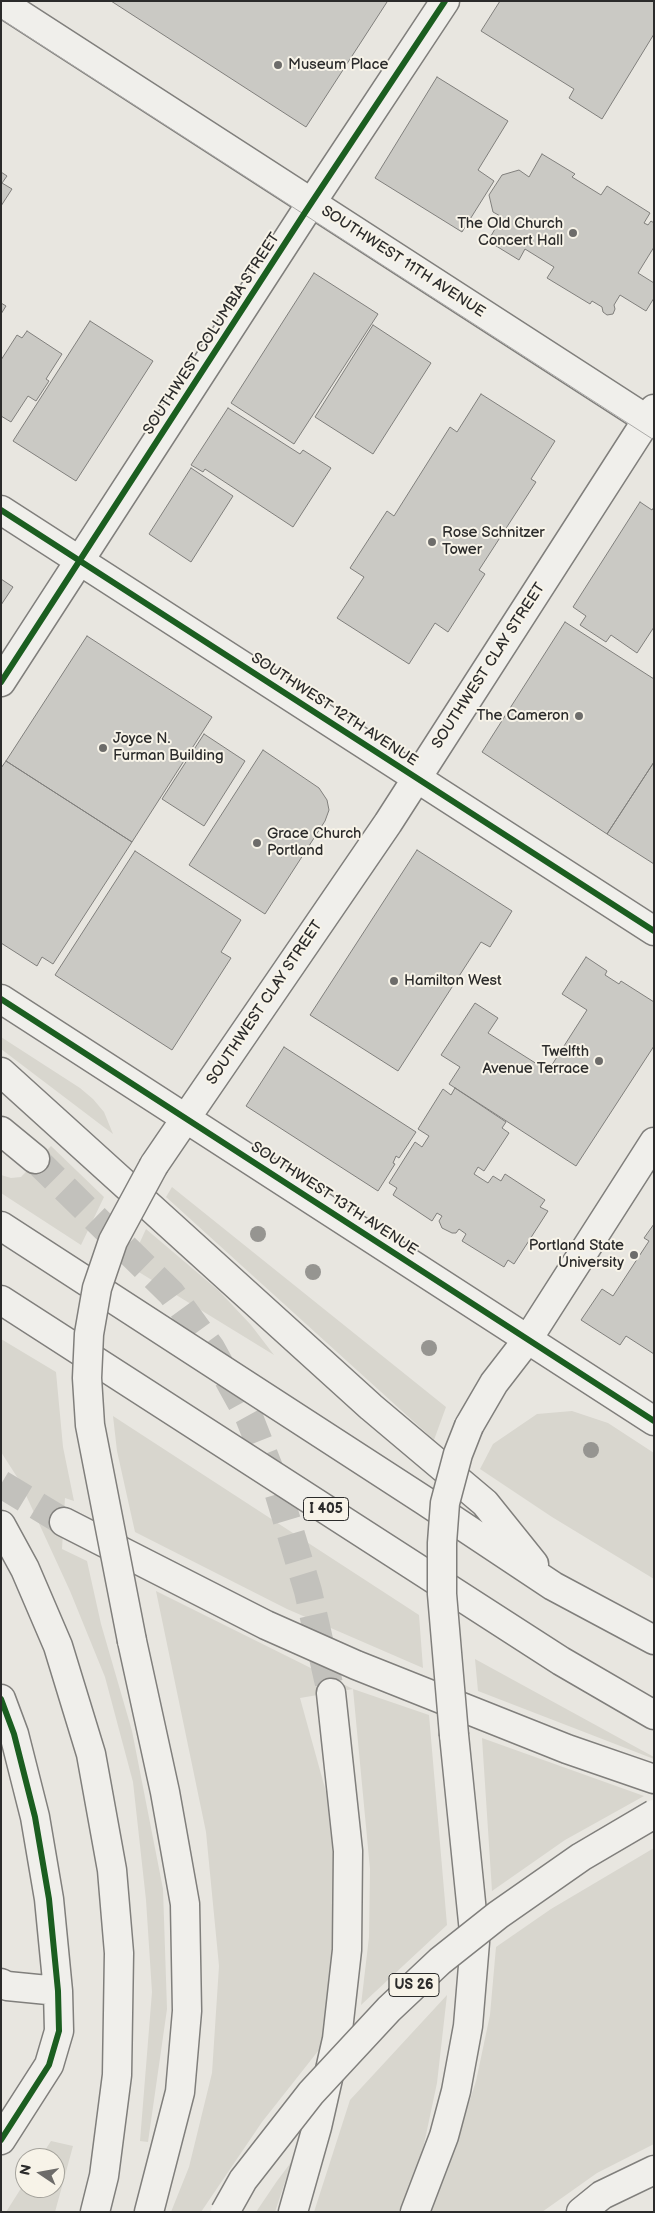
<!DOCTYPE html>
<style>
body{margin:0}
#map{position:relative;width:655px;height:2213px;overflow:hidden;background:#e8e6e0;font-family:"Balsamiq Sans",sans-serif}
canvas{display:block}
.frame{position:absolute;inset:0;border:2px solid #2b2b2b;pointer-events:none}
.north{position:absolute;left:15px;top:2148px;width:50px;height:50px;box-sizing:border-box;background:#f7f3e8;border:1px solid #a5a39c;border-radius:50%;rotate:282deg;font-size:14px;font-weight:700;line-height:20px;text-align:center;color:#2b2b2b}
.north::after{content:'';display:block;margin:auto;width:18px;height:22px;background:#6d6c6a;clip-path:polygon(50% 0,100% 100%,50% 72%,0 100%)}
</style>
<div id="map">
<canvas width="655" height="2213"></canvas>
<div class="frame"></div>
<div class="north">N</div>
</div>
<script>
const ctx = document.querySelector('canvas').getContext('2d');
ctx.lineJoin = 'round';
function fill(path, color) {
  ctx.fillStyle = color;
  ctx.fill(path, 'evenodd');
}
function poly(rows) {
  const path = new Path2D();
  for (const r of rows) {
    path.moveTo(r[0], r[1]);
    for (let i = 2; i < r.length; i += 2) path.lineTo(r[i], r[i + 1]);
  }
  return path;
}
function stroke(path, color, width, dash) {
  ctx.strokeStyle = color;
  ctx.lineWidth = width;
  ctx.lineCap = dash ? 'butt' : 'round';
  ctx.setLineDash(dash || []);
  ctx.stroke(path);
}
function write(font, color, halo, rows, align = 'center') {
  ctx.font = font + ' "Balsamiq Sans",sans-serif';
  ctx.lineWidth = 4;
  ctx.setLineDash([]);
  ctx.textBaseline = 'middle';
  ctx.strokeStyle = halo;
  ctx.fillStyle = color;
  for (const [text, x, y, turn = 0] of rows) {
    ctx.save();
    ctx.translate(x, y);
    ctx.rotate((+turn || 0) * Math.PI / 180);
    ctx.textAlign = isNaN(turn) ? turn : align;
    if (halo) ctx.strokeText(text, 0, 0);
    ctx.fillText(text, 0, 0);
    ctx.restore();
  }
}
fill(poly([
 [1,1037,80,1088,93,1099,104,1112,113,1134,1,1049],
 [51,1146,104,1197,81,1245,1,1193,1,1175,11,1178,21,1177],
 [172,1187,446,1407,434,1440,166,1197],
 [146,1229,219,1291,251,1325,274,1355,129,1266],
 [1,1339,56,1372,63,1447,74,1501,65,1498,62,1549,87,1561,101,1624,132,1731,163,1889,167,2009,148,2142,140,2141,152,1992,146,1900,133,1782,105,1677,70,1591,19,1480,1,1452],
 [572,1411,608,1423,654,1453,654,1579,552,1517,480,1469,493,1444,537,1414],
 [113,1416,419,1615,423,1668,287,1609,135,1532,117,1451],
 [156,1591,353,1689,429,1715,447,1925,361,2005,369,1937,370,1869,353,1689,300,1698,326,1792,337,1890,326,2041,262,2122,201,2212,171,2212,189,2167,212,2073,219,1966,206,1832],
 [475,1659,654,1757,654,1759,478,1691],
 [482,1738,644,1796,565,1840,492,1891],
 [654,1848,654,2144,597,2173,542,2212,429,2212,448,2168,476,2081,490,2015,496,1947,551,1909],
 [447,1995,437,2083,420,2163,400,2212,314,2212,350,2100],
 [51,2141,73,2146,55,2212,6,2212,25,2182,25,2188,55,2188,55,2158,40,2158],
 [292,2161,275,2212,256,2212,277,2181]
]), '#d8d6ce');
const building = poly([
 [111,1,385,1,387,2,306,127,111,1],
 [500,1,654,1,654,34,602,119,569,98,574,89,481,31,500,1],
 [437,77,508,121,478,170,494,181,462,232,375,178,437,77],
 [542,154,575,174,572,177,601,195,607,186,650,213,644,223,648,225,651,221,654,223,654,247,638,273,654,283,654,298,646,311,620,295,614,305,615,309,613,314,607,315,603,312,602,307,592,301,590,304,547,278,554,267,525,249,519,260,488,241,502,217,493,212,489,195,502,175,519,170,529,177,542,154],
 [1,172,7,176,2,183,12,189,1,206,1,172],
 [314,273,378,314,294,444,231,403,314,273],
 [1,303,6,306,1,314,1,303],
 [90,321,153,361,76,481,13,441,90,321],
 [373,325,431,363,373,454,315,417,373,325],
 [27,331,62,354,46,379,49,381,36,401,28,396,11,422,1,416,1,360,17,335,22,338,27,331],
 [481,394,555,441,531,479,536,482,479,570,485,574,448,632,435,623,409,664,337,618,364,577,350,568,387,511,394,516,450,427,457,432,481,394],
 [228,408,300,454,303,450,331,468,293,527,205,469,203,472,191,465,228,408],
 [191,468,233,496,191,562,149,534,191,468],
 [640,502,652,510,654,507,654,627,637,653,611,635,606,642,580,625,586,616,573,607,640,502],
 [1,579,13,587,1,605,1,579],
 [565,622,654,679,654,762,607,834,482,752,565,622],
 [87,636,212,717,132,842,6,761,87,636],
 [204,734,245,761,204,826,162,799,204,734],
 [263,750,319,788,327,800,329,810,325,821,265,914,189,865,263,750],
 [6,761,132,842,53,964,42,957,37,966,1,943,1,768,6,761],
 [654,762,654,864,607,834,654,762],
 [417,850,512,911,490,947,481,942,398,1071,310,1015,417,850],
 [135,851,241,920,221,952,231,958,172,1050,55,975,135,851],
 [586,957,607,971,605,975,619,984,621,981,654,1002,654,1046,576,1166,449,1084,460,1067,441,1055,475,1003,498,1018,488,1033,548,1071,587,1010,562,994,586,957],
 [284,1047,416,1132,399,1158,396,1156,393,1163,395,1164,378,1191,246,1106,284,1047],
 [455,1088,506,1122,502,1128,509,1133,484,1171,478,1167,474,1174,488,1183,493,1176,501,1181,505,1174,545,1200,540,1207,548,1211,514,1264,508,1260,504,1267,462,1241,466,1234,459,1229,456,1233,452,1233,442,1228,439,1221,442,1216,437,1213,432,1221,393,1195,397,1188,389,1183,415,1142,422,1147,429,1136,418,1129,443,1089,451,1095,455,1088],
 [654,1224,654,1354,626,1336,620,1345,581,1320,602,1289,613,1296,649,1241,644,1238,654,1224]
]);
fill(building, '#cac9c4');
stroke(building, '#807f7c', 1);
stroke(poly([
 [35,1159,171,1293,211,1348,249,1417,277,1488,308,1591,331,1693],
 [1,1484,64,1522]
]), '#c2c1bc', 28, [28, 14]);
const minor = poly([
 [1,2,654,424],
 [1,1699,14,1734,35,1817,49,1899,58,1991,59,2031,49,2065,1,2140],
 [1,1983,7,1986,58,1991]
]);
const major = poly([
 [1,510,654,931],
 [1,682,304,214,445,1],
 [1,999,654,1421],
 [186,1118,388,823,654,409],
 [528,1339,654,1142]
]);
const highway = poly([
 [1,1072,371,1407,485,1503,534,1564],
 [1,1131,35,1159],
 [154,1165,186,1118],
 [1,1226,425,1501,553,1586,654,1640],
 [1,1300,561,1661,654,1715],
 [469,1426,494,1383,528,1339],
 [64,1522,266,1625,356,1665,567,1749,654,1779],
 [1,1525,25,1569,58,1646,91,1754,112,1870,119,1953,117,2075,104,2176,95,2212],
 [132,1641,165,1792,185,1904,187,2011,180,2092,149,2212],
 [293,2212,317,2127,337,2039,347,1950,348,1851,331,1693],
 [415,2212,444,2136,456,2091,468,2026,475,1942,454,1735],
 [581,2212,602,2195,654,2170]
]);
stroke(minor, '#807f7c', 31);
stroke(major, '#807f7c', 31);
stroke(highway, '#807f7c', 31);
stroke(minor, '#f0efeb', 28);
stroke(major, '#f0efeb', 28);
stroke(highway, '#f0efeb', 28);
stroke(poly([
 [1,19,654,440]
]), '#acaba9', 1);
const highwayBridge = poly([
 [132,1641,90,1425,87,1378,89,1334,97,1288,113,1241,154,1165],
 [454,1735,442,1594,442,1543,445,1503,458,1454,469,1426],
 [225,2212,243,2180,311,2093,389,2009,440,1961,498,1915,581,1857,654,1814]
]);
stroke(highwayBridge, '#807f7c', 31, []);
stroke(highwayBridge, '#f0efeb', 28);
stroke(poly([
 [1,510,654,931],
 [1,682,304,214,445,1],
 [1,999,654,1421],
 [1,1699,14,1734,35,1817,49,1899,58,1991,59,2031,49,2065,1,2140]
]), '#1b5e20', 6);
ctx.fillStyle = '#969591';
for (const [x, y] of [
 [258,1234],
 [313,1272],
 [429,1348],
 [591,1450]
]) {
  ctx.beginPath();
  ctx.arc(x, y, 8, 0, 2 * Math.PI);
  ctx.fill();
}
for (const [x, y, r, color] of [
 [278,65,5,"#6d6c6a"],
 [573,233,5,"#6d6c6a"],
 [432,542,5,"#6d6c6a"],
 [579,716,5,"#6d6c6a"],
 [103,748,5,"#6d6c6a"],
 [257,843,5,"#6d6c6a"],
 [394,981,5,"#6d6c6a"],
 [599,1061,5,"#6d6c6a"],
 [634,1255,5,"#6d6c6a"]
]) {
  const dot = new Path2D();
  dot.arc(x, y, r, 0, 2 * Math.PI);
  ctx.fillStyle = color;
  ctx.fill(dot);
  stroke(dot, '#f7f3e8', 2);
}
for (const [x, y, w] of [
 [326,1509,45],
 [414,1985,50]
]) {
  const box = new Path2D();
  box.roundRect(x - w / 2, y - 11.5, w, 23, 4);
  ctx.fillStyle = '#f7f3e8';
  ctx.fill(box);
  stroke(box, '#2b2b2b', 1);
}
write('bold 14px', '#2b2b2b', null, [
 ["I 405",326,1509],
 ["US 26",414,1985]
]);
write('15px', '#2b2b2b', '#f7f3e8', [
 ["Museum Place",288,65],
 ["The Old Church",563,224,"right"],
 ["Concert Hall",563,241,"right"],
 ["Rose Schnitzer",442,533],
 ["Tower",442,550],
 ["The Cameron",569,716,"right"],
 ["Joyce N.",113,739],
 ["Furman Building",113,756],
 ["Grace Church",267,834],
 ["Portland",267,851],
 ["Hamilton West",404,981],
 ["Twelfth",589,1052,"right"],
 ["Avenue Terrace",589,1069,"right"],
 ["Portland State",624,1246,"right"],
 ["University",624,1263,"right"]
], 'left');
write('15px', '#2b2b2b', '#f7f3e8', [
 ["SOUTHWEST 11TH AVENUE",403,262,33],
 ["SOUTHWEST COLUMBIA STREET",212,334,-57],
 ["SOUTHWEST CLAY STREET",489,666,-57],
 ["SOUTHWEST 12TH AVENUE",334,710,33],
 ["SOUTHWEST CLAY STREET",265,1003,-56],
 ["SOUTHWEST 13TH AVENUE",334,1199,33]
]);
</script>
